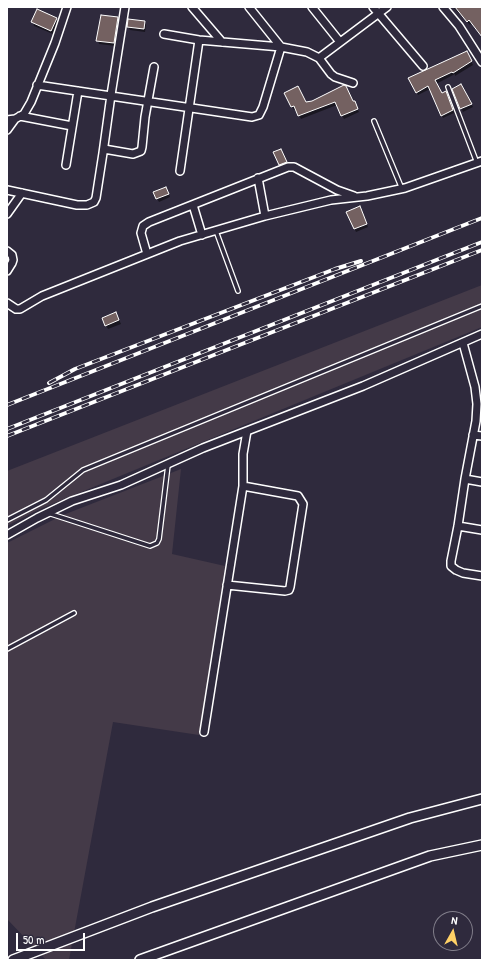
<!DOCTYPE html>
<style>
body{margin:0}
#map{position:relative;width:489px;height:967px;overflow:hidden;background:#2f2a3d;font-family:"Patrick Hand",sans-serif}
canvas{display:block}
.frame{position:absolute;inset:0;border:8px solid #fff;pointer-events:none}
.north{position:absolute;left:433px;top:911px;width:40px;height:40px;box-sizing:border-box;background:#2f2a3d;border:1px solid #827f8b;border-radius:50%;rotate:8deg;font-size:11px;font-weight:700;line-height:16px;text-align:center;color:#fff}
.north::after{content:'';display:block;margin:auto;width:14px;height:18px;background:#ffd166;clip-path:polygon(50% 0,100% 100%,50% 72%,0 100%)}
.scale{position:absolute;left:16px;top:933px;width:69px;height:18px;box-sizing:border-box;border:2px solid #fff;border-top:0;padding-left:5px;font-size:12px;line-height:14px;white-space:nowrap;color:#fff;-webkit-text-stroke:3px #2f2a3d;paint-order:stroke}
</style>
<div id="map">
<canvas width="489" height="967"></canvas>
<div class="frame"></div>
<div class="north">N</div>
<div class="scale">50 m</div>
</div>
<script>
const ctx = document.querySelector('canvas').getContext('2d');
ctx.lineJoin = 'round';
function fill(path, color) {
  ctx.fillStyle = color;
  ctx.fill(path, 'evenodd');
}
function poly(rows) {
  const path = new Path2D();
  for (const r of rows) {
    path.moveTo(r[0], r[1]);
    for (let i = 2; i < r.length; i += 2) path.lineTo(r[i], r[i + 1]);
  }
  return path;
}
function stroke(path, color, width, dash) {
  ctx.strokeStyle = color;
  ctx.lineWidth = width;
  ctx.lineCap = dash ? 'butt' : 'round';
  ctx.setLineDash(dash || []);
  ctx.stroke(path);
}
fill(poly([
 [482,285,482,327,40,509,7,526,7,471],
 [181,469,172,554,225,566,199,735,113,722,69,960,46,960,7,919,7,543,63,515]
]), '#443a48');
fill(poly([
 [453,7,479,7,482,12,482,36,472,23,470,25],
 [117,18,119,22,116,46,99,44,98,40],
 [56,19,58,22,53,34,34,26,33,22],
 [144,21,146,25,145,32,130,30,128,27],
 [466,52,473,65,455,76,455,74,436,84,441,95,448,96,454,113,443,118,430,89,418,95,409,78],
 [461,85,473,107,463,112,453,89],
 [344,86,359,112,344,119,337,105,301,119,296,109,294,110,285,94,306,103,312,102],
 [281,150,287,163,280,166,274,153],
 [167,191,170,197,159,202,154,193],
 [361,210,368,227,356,232,347,212],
 [117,316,121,324,108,329,103,319]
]), '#0007');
const building = poly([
 [455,7,482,7,482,37,469,20,467,22,455,7],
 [37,9,57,18,51,31,31,22,37,9],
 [101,15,118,17,114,43,96,41,101,15],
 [128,19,145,21,144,29,127,27,128,19],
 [467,51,472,61,453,73,452,72,435,80,442,93,446,91,453,110,441,116,428,86,416,93,408,78,467,51],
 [461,84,472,104,460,109,452,89,461,84],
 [344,85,346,86,353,101,355,101,358,109,341,116,335,102,298,116,294,106,291,107,284,93,298,86,306,102,312,101,344,85],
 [281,149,287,162,279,165,273,152,281,149],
 [166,187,169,194,156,199,153,192,166,187],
 [360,206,367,224,354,229,346,212,360,206],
 [116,312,119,320,105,326,102,318,116,312]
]);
fill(building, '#746161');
stroke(building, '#fff', 1);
const service = poly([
 [448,87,477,163],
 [374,121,402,189],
 [216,231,238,291],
 [48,513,150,546,157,543,159,539,168,465],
 [7,520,46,500,83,470,482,306],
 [7,649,74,613]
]);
const minor = poly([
 [192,7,222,42],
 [312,7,340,42],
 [373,7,423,66],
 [443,7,459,26,482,62],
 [164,34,199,40,281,47,307,52,319,58,331,74,335,77,353,83],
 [319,58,387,7],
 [37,85,252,117,259,115,263,107,281,47,249,7],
 [20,116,72,126],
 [7,120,15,119,24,114,31,102,55,43,67,7],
 [7,130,15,119],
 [104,149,133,154,141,151,142,147,145,117,154,67],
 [66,165,78,91],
 [180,171,199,40],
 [258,178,265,216],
 [7,190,77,205,87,205,94,202,96,198,103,153,111,95,125,7],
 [193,205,202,235],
 [7,214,22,193],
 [7,251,12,255,13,260,12,263,7,271],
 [147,254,141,233,143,226,149,222,288,167,294,167,337,190,354,196],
 [7,303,16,309,20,309,42,296,180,241,265,216,331,200,367,196,405,188,482,161],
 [463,343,475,387,477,404,476,421,465,479,458,526,451,561,451,566,456,570,463,573,482,576],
 [473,435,482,436],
 [465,479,482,482],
 [458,526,482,530],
 [7,535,37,518,72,501,121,485,203,448,363,386,482,334],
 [227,585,285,591,289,590,290,587,303,504,298,496,243,486],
 [204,732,243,486,243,454,247,431]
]);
const tertiary = poly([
 [13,960,152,907,410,818,482,799],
 [140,960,430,856,482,845]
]);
stroke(service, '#fff', 6);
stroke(minor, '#fff', 10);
stroke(tertiary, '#fff', 12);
stroke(service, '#2f2a3d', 3.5);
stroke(minor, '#2f2a3d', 7);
stroke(tertiary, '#2f2a3d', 9);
const rail = poly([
 [49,383,75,369,335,269,361,261],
 [7,405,482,218],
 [7,429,482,242],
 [7,436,482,250]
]);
stroke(rail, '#fff', 4);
stroke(rail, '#2f2a3d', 2.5, [8]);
</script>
